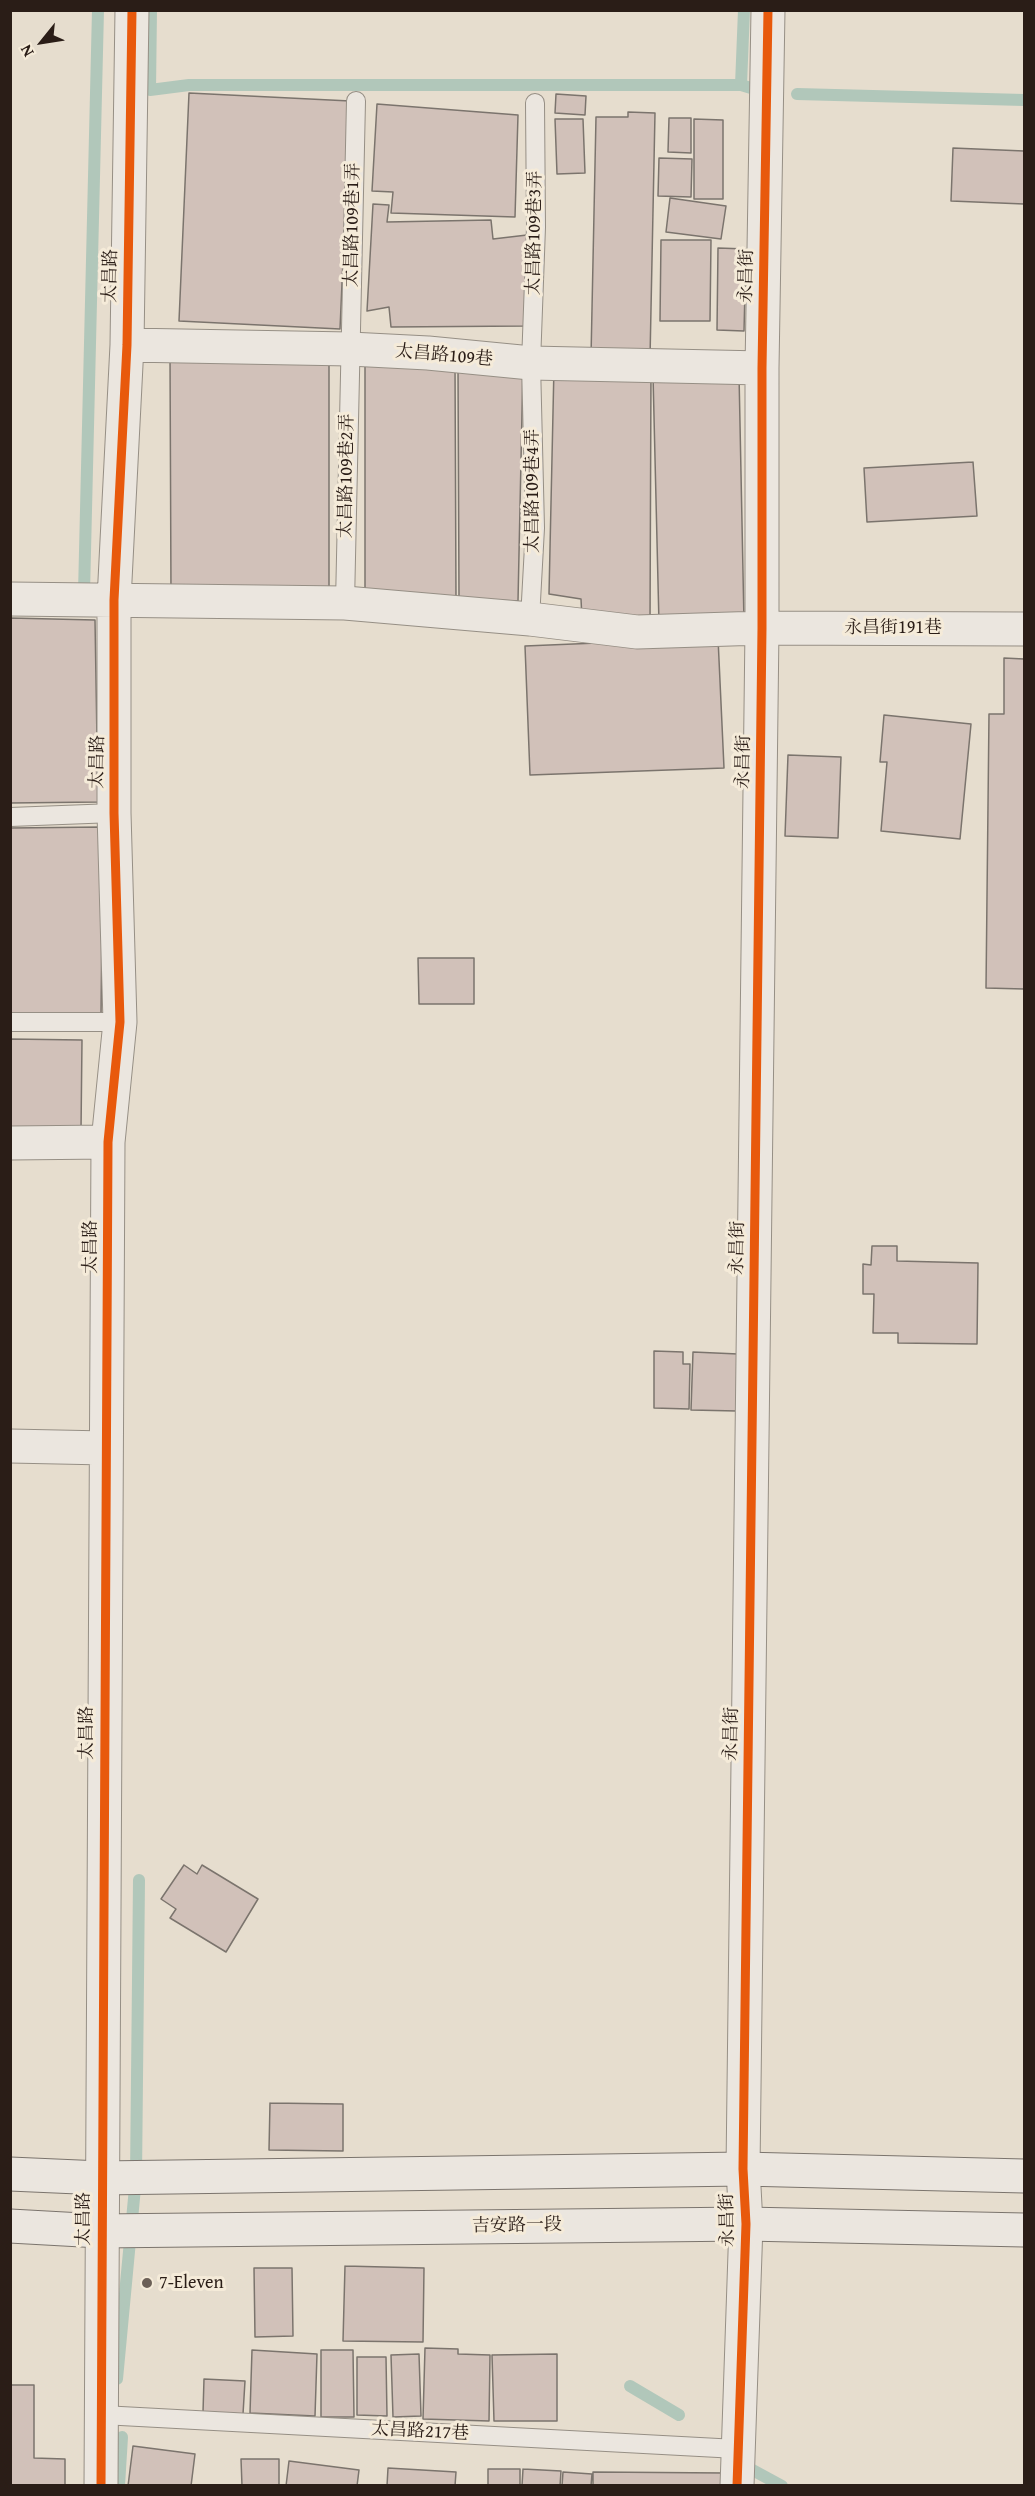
<!DOCTYPE html>
<meta charset="utf-8">
<style>
body{margin:0}
#map{position:relative;width:1035px;height:2496px;overflow:hidden;background:#e6ddce;font-family:"Gentium Book Plus",serif}
canvas{display:block}
.frame{position:absolute;inset:0;border:12px solid #2a1d17;pointer-events:none}
.north{position:absolute;left:12px;top:12px;width:60px;height:60px;-webkit-text-stroke:4px #f5ebd9;paint-order:stroke;rotate:240deg;font-size:16px;font-weight:700;line-height:24px;text-align:center;color:#2a1d17}
.north::after{content:'';display:block;margin:auto;width:21px;height:27px;background:#2a1d17;clip-path:polygon(50% 0,100% 100%,50% 72%,0 100%)}
</style>
<div id="map">
<canvas width="1035" height="2496"></canvas>
<div class="frame"></div>
<div class="north">N</div>
</div>
<script>
const ctx = document.querySelector('canvas').getContext('2d');
ctx.lineJoin = 'round';
function poly(rows) {
  const path = new Path2D();
  for (const r of rows) {
    path.moveTo(r[0], r[1]);
    for (let i = 2; i < r.length; i += 2) path.lineTo(r[i], r[i + 1]);
  }
  return path;
}
function stroke(path, color, width, dash) {
  ctx.strokeStyle = color;
  ctx.lineWidth = width;
  ctx.lineCap = dash ? 'butt' : 'round';
  ctx.setLineDash(dash || []);
  ctx.stroke(path);
}
function fill(path, color) {
  ctx.fillStyle = color;
  ctx.fill(path, 'evenodd');
}
function write(font, color, halo, rows, align = 'center') {
  ctx.font = font + ' "Gentium Book Plus","Noto Serif TC",serif';
  ctx.lineWidth = 6;
  ctx.setLineDash([]);
  ctx.textBaseline = 'middle';
  ctx.strokeStyle = halo;
  ctx.fillStyle = color;
  for (const [text, x, y, turn = 0] of rows) {
    ctx.save();
    ctx.translate(x, y);
    ctx.rotate((+turn || 0) * Math.PI / 180);
    ctx.textAlign = isNaN(turn) ? turn : align;
    if (halo) ctx.strokeText(text, 0, 0);
    ctx.fillText(text, 0, 0);
    ctx.restore();
  }
}
stroke(poly([
 [151,10,150,90,189,85,741,85,751,88],
 [741,85,744,10],
 [797,94,1024,100],
 [84,593,98,10],
 [117,2379,136,2177,139,1880],
 [630,2386,679,2415],
 [747,2467,782,2486],
 [119,2486,122,2437]
]), '#b1c7ba', 12);
const building = poly([
 [189,93,350,101,340,329,179,321,189,93],
 [556,94,586,96,585,115,555,113,556,94],
 [377,104,518,115,515,217,391,213,393,192,372,191,377,104],
 [628,112,655,113,650,358,591,357,596,117,628,117,628,112],
 [669,118,691,118,691,153,668,152,669,118],
 [555,119,583,119,585,173,557,174,555,119],
 [694,119,723,120,723,199,694,199,694,119],
 [953,148,1024,151,1024,204,951,201,953,148],
 [659,158,692,159,691,197,658,196,659,158],
 [670,198,726,206,721,239,666,232,670,198],
 [373,204,389,205,387,222,491,220,493,239,527,235,525,326,391,327,389,307,367,311,373,204],
 [661,240,711,240,710,321,660,321,661,240],
 [718,248,746,249,744,331,717,330,718,248],
 [170,354,329,355,329,596,171,596,170,354],
 [365,362,455,363,456,601,365,601,365,362],
 [458,366,523,366,518,601,459,599,458,366],
 [554,367,651,368,650,624,582,619,581,599,549,594,554,367],
 [739,374,744,622,659,624,653,375,739,374],
 [973,462,977,516,867,522,864,468,973,462],
 [10,618,95,620,98,802,10,803,10,618],
 [718,638,724,768,530,775,525,646,718,638],
 [1004,658,1024,659,1024,989,986,988,989,714,1004,714,1004,658],
 [884,715,971,724,960,839,881,831,887,762,880,762,884,715],
 [788,755,841,757,838,838,785,836,788,755],
 [103,827,101,1016,10,1014,10,828,103,827],
 [418,958,474,958,474,1004,419,1004,418,958],
 [10,1039,82,1040,81,1131,10,1130,10,1039],
 [872,1246,897,1246,897,1261,978,1263,977,1344,898,1343,898,1333,873,1333,874,1294,863,1294,863,1264,871,1265,872,1246],
 [654,1351,683,1352,683,1364,690,1364,689,1409,654,1408,654,1351],
 [693,1352,738,1354,737,1411,691,1410,693,1352],
 [184,1865,197,1874,202,1865,258,1899,226,1952,170,1918,176,1909,161,1899,184,1865],
 [270,2103,343,2104,343,2151,269,2150,270,2103],
 [345,2266,424,2268,423,2342,343,2341,345,2266],
 [254,2268,292,2268,293,2336,255,2337,254,2268],
 [425,2348,458,2349,458,2354,490,2355,489,2421,423,2419,425,2348],
 [252,2350,317,2354,315,2416,250,2413,252,2350],
 [321,2350,353,2350,354,2417,321,2417,321,2350],
 [419,2354,421,2416,393,2417,391,2355,419,2354],
 [557,2354,557,2421,494,2421,492,2355,557,2354],
 [357,2357,386,2357,387,2416,357,2415,357,2357],
 [204,2379,245,2381,243,2414,203,2412,204,2379],
 [10,2385,34,2385,34,2458,65,2459,65,2486,10,2486,10,2385],
 [133,2446,195,2454,191,2486,128,2486,133,2446],
 [241,2459,279,2459,279,2486,242,2486,241,2459],
 [289,2461,359,2470,357,2486,286,2486,289,2461],
 [388,2468,456,2472,455,2486,387,2486,388,2468],
 [488,2469,520,2469,520,2486,488,2486,488,2469],
 [523,2469,561,2471,560,2486,522,2486,523,2469],
 [563,2472,592,2474,591,2486,562,2486,563,2472],
 [593,2472,725,2473,725,2486,593,2486,593,2472]
]);
fill(building, '#d1c1b9');
stroke(building, '#7b746d', 1.5);
const lane = poly([
 [345,603,356,101],
 [530,619,535,528,531,363,536,227,535,103],
 [10,817,114,813],
 [10,1022,120,1022],
 [102,2415,737,2449]
]);
const street = poly([
 [127,345,350,349,428,353,531,363,762,368],
 [10,599,345,603,530,619,637,632,762,628,1024,629],
 [10,1143,108,1142],
 [10,1446,106,1448],
 [101,2486,108,1142,120,1022,114,813,114,600,127,345,132,10],
 [737,2486,746,2224,743,2169,762,628,762,368,768,10]
]);
const secondary = poly([
 [10,2174,101,2178,743,2169,1024,2176],
 [10,2226,100,2231,746,2224,1024,2230]
]);
stroke(lane, '#968f85', 20);
stroke(street, '#968f85', 35);
stroke(secondary, '#7b746d', 35);
stroke(lane, '#ebe6df', 18);
stroke(street, '#ebe6df', 33);
stroke(secondary, '#ebe6df', 33);
stroke(poly([
 [101,2486,108,1142,120,1022,114,813,114,600,127,345,132,10],
 [737,2486,746,2224,743,2169,762,628,762,368,768,10]
]), '#e8590c', 9);
for (const [x, y, r, color] of [
 [147,2283,6,"#6c6057"]
]) {
  const dot = new Path2D();
  dot.arc(x, y, r, 0, 2 * Math.PI);
  ctx.fillStyle = color;
  ctx.fill(dot);
  stroke(dot, '#f5ebd9', 2);
}
write('18px', '#2a1d17', '#f5ebd9', [
 ["太昌路109巷1弄",353,225,-89],
 ["太昌路109巷3弄",535,233,-89],
 ["太昌路",111,276,-89],
 ["永昌街",747,276,-89],
 ["太昌路109巷",444,356,5],
 ["太昌路109巷2弄",347,476,-89],
 ["太昌路109巷4弄",533,491,-90],
 ["永昌街191巷",893,628],
 ["太昌路",98,762,-89],
 ["永昌街",744,762,-89],
 ["太昌路",91,1247,-90],
 ["永昌街",738,1248,-89],
 ["太昌路",87,1733,-90],
 ["永昌街",732,1734,-89],
 ["太昌路",84,2219,-90],
 ["永昌街",728,2220,-91],
 ["吉安路一段",517,2226,-1],
 ["太昌路217巷",420,2432,3]
]);
write('18px', '#2a1d17', '#f5ebd9', [
 ["7-Eleven",159,2283]
], 'left');
</script>
